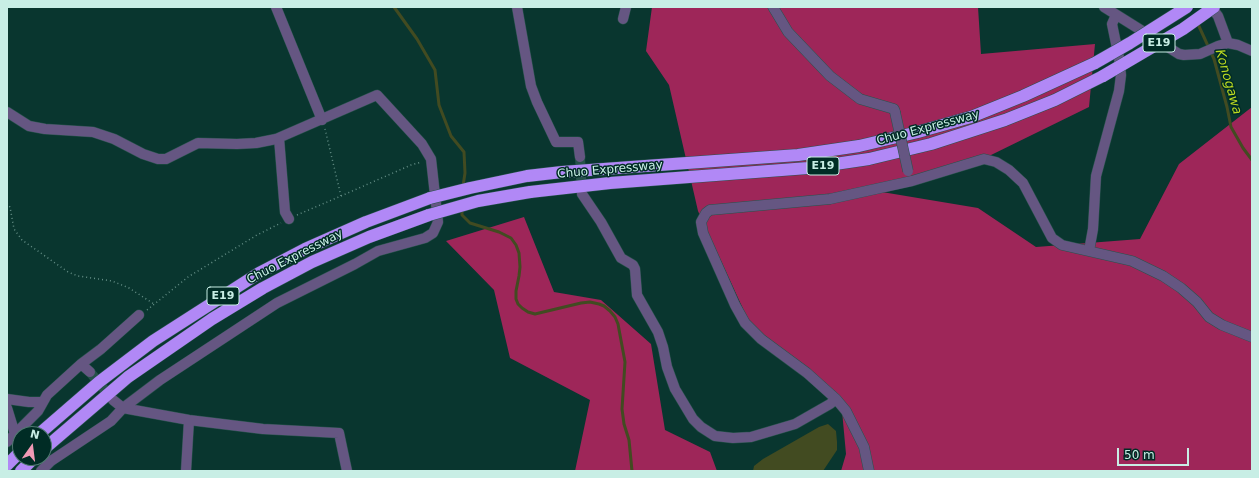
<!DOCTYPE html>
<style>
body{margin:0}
#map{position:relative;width:1259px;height:478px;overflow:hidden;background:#09362f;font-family:"DejaVu Sans",sans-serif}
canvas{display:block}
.frame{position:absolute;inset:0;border:8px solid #c8eee5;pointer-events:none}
.north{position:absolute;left:12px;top:426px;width:40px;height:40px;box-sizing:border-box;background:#002c25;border:1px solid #507a72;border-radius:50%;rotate:14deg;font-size:11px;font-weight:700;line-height:16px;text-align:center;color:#c8eee5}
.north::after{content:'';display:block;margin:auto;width:14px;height:18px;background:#f09ab5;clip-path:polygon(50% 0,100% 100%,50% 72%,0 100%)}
.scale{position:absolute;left:1117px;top:448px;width:72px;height:18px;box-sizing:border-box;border:2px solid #c8eee5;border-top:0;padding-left:5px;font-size:12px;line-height:14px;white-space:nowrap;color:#c8eee5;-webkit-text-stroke:3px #002c25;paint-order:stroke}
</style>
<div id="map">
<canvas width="1259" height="478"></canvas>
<div class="frame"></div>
<div class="north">N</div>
<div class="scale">50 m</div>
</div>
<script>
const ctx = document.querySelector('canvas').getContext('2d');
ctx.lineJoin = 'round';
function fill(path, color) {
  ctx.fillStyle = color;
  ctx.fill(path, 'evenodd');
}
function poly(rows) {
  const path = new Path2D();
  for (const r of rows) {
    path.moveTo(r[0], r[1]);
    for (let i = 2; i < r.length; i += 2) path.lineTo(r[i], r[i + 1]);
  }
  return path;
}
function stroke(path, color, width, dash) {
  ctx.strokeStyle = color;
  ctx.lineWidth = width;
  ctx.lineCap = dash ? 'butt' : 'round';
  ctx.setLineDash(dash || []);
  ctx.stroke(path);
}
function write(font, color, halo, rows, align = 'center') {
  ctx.font = font + ' "DejaVu Sans",sans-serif';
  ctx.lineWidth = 3;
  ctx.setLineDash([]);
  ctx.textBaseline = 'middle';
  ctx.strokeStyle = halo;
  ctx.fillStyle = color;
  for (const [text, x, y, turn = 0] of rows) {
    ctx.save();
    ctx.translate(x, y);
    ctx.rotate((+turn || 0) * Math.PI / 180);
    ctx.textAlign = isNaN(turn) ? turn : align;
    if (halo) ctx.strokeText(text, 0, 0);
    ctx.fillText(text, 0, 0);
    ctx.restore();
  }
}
fill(poly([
 [652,7,978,7,981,54,1095,44,1089,107,989,156,876,191,978,208,1036,247,1140,239,1179,164,1252,107,1252,471,841,471,846,454,841,400,820,379,750,324,698,211,669,85,646,51],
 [524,217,554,292,601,300,651,344,665,430,710,452,717,471,575,471,590,400,510,358,494,290,446,241]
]), '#9e2659');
fill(poly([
 [828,424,836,431,837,442,837,450,823,471,753,471,754,466,763,459,819,427]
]), '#424b21');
stroke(poly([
 [394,7,417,39,435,70,439,105,451,136,464,152,465,173,463,186],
 [1197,22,1214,59,1227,107,1231,127,1243,148,1252,160],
 [462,208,462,215,470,223,499,232,511,238,516,245,519,253,520,267,519,276,516,291,516,299,518,304,522,308,528,312,535,314,581,303,590,302,599,304,604,306,610,311,615,317,618,324,625,362,622,409,624,424,629,440,632,471]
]), '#424b21', 3);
stroke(poly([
 [580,157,582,194],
 [90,372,113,400]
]), '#26524a', 10, [10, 5]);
const minor = poly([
 [276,7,322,120],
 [517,7,531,86,537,102,556,142,578,142,580,157],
 [773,7,788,32,830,76,860,99,894,109,895,112],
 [1104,7,1179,54,1184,55,1200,54,1218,46,1228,43,1238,45,1252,51],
 [1211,7,1218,16,1228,43],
 [623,19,626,7],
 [7,112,29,126,45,129,93,132,114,139,143,154,158,159,166,159,198,143,237,144,256,143,276,139,377,95,422,144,431,159,438,222,433,233,425,238,378,251,355,264,277,303,160,380,123,408,111,421,51,461,41,471],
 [279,138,285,212,289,219],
 [582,194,601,222,621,258,633,265,635,269,637,295,658,332,663,347,667,367,675,389,693,419,701,427,715,436,733,438,751,437,795,424,830,404,836,399],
 [1089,251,1093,229,1096,176,1119,91,1121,75,1119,58,1112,24,1116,15],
 [81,364,90,372],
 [7,399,29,402,43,402],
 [113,400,123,408,189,420,263,429,339,433,347,471],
 [7,408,15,434],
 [7,442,38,411,47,395,81,364,101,349,139,315],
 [186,471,189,420],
 [869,471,864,447,846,411,836,399,807,373,761,339,745,323,735,305,703,233,701,222,706,213,710,210,830,199,912,181,984,159,996,162,1009,170,1023,183,1052,238,1062,245,1132,261,1163,276,1181,288,1197,302,1209,317,1222,325,1252,337]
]);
const highway = poly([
 [527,176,562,172,798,155,859,146,918,132,971,117,1023,96,1095,63],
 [530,192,610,183,808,168,869,159,931,144,1005,120,1055,100,1103,76],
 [39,434,99,382,153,341,259,273,305,249,366,222,430,198],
 [44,449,128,377,212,319,263,288,312,262,369,237,429,215],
 [7,465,20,452],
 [21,471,34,458]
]);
stroke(minor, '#28534c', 11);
stroke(highway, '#28534c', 13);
stroke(poly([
 [341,196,411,165,422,162],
 [7,203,10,207,14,229,22,240,68,272,78,276,112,281,129,288,154,304],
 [297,215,341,196,325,129],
 [147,310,188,277,257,235,281,223]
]), '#648e86', 1.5, [1, 3]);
stroke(minor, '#655682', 10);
stroke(highway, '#b188f6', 12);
const minorBridge = poly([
 [895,112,908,171]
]);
const highwayBridge = poly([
 [1095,63,1130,43,1187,7],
 [1103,76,1183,29,1214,7],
 [430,198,470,188,527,176],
 [429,215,478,201,530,192]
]);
stroke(minorBridge, '#28534c', 11, []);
stroke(highwayBridge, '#28534c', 13, []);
stroke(minorBridge, '#655682', 10);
stroke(highwayBridge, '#b188f6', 12);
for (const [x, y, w] of [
 [1159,43,32],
 [823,166,32],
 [223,296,32]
]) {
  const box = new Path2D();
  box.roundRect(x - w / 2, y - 9, w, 18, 3);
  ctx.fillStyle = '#002c25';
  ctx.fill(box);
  stroke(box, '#c8eee5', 1);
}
write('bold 11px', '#c8eee5', null, [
 ["E19",1159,43],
 ["E19",823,166],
 ["E19",223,296]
]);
write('12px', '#c8eee5', '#002c25', [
 ["Chuo Expressway",928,128,-15],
 ["Chuo Expressway",610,170,-5],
 ["Chuo Expressway",295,257,-27]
]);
write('italic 13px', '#bcda21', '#002c25', [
 ["Konogawa",1228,82,74]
]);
</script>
